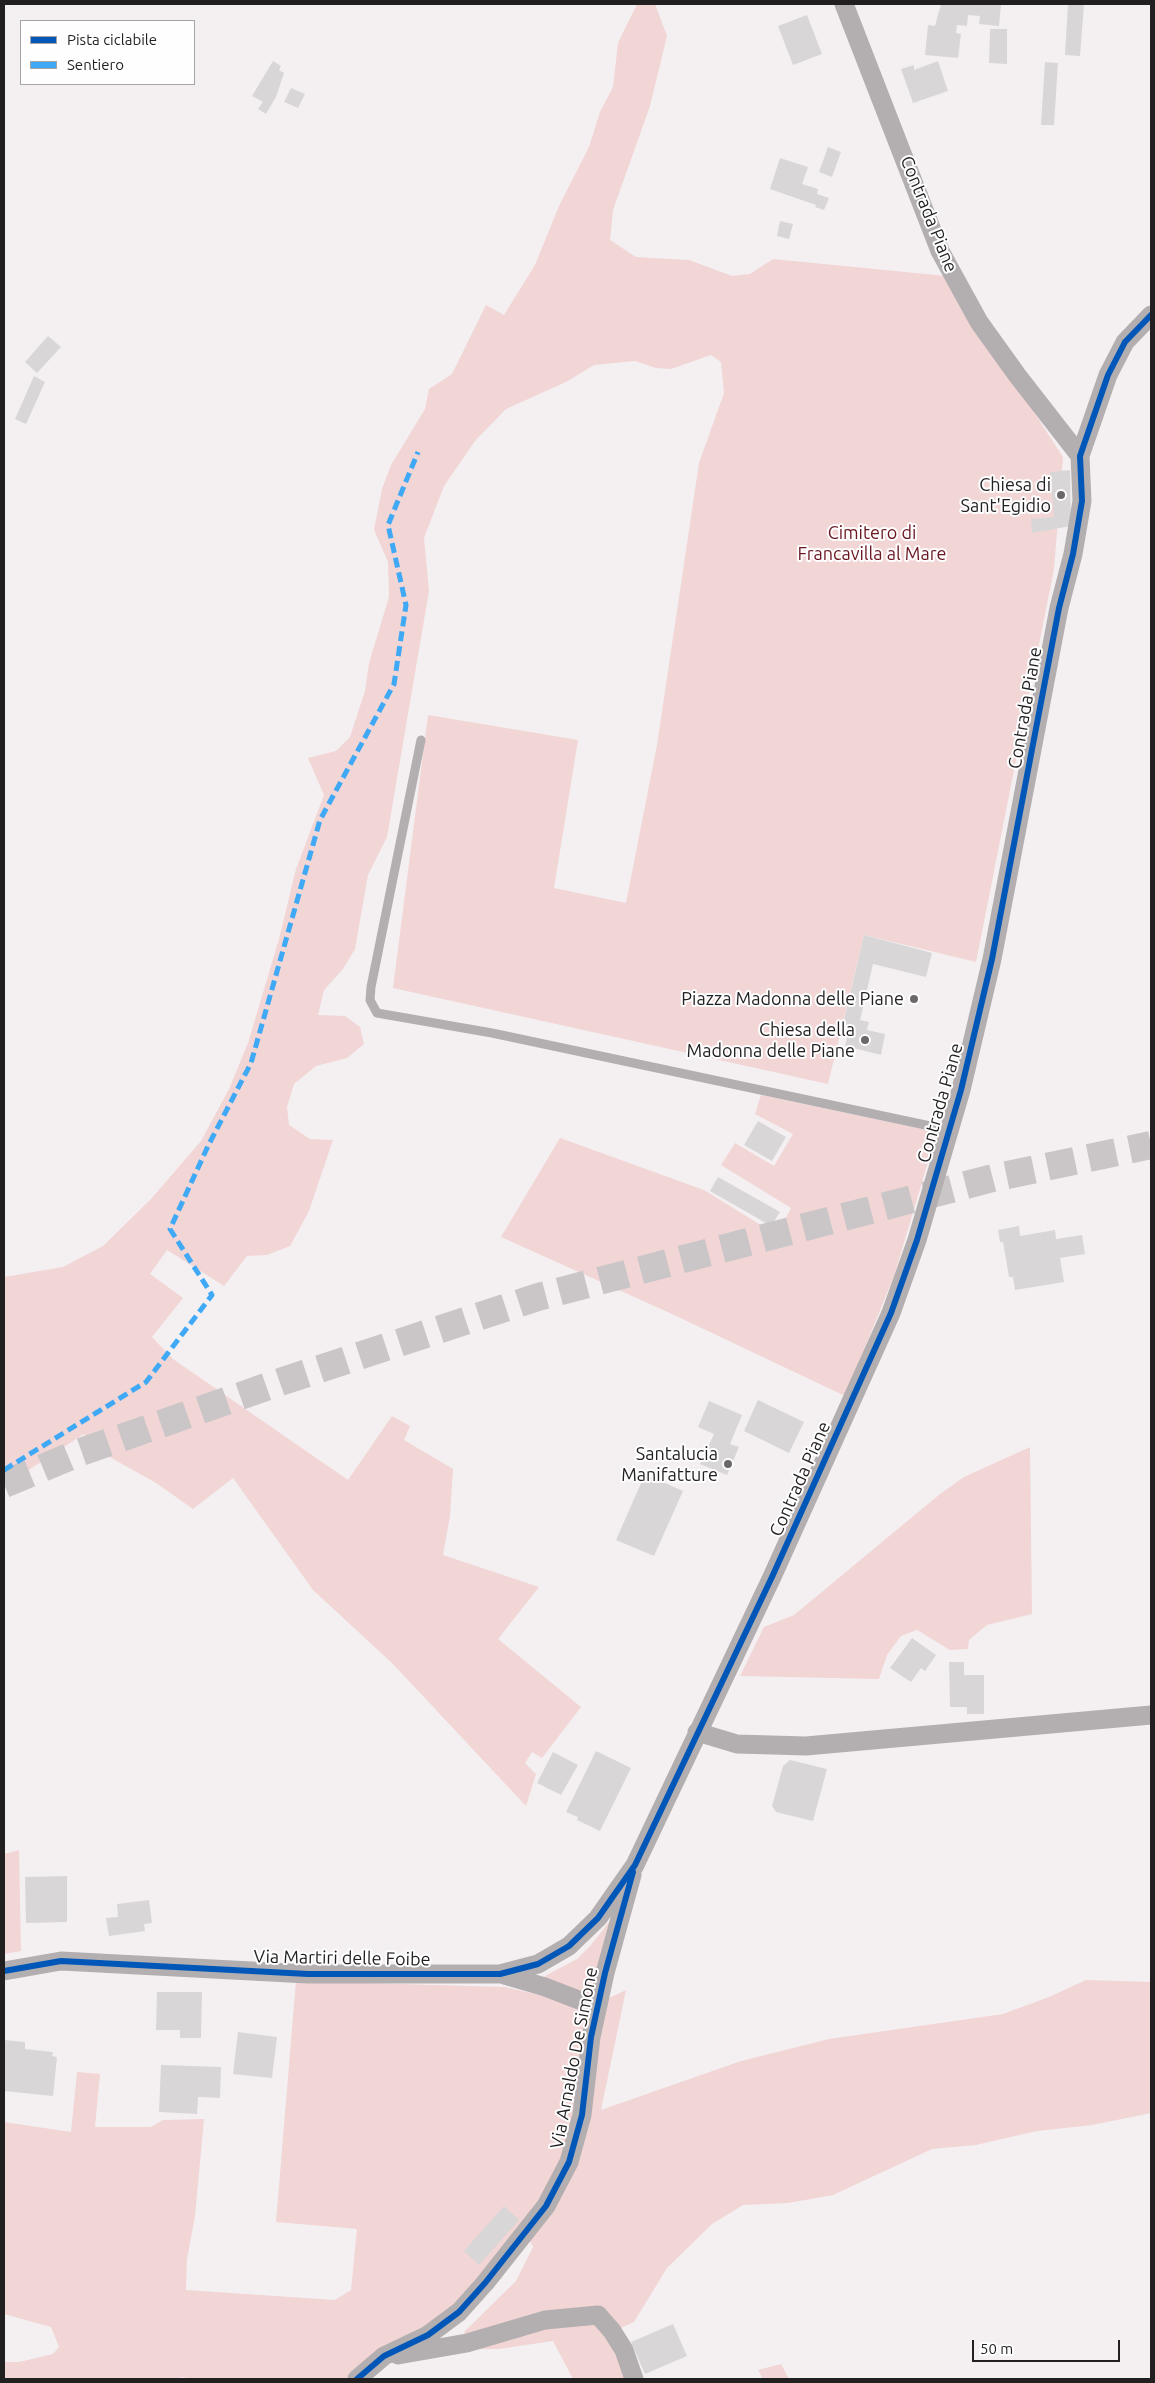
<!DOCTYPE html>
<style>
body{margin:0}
#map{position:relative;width:1155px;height:2383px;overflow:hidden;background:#f4f0f2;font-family:Ubuntu,sans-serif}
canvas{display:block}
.frame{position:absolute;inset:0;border:5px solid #221f21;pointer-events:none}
.legend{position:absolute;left:20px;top:20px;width:175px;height:65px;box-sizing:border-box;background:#fefefe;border:1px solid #a6a5a6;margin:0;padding:6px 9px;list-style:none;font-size:15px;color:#221f21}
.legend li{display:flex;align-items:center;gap:10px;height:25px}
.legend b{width:25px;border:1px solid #a6a5a6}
.scale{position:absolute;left:972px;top:2340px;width:148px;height:22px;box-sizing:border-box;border:2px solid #221f21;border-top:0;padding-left:6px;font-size:15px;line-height:18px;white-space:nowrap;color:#221f21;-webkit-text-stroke:4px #fefefe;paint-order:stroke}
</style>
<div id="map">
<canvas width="1155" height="2383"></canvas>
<div class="frame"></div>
<ul class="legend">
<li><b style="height:6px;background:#0057b8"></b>Pista ciclabile</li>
<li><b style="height:6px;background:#3fa9f5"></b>Sentiero</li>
</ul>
<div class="scale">50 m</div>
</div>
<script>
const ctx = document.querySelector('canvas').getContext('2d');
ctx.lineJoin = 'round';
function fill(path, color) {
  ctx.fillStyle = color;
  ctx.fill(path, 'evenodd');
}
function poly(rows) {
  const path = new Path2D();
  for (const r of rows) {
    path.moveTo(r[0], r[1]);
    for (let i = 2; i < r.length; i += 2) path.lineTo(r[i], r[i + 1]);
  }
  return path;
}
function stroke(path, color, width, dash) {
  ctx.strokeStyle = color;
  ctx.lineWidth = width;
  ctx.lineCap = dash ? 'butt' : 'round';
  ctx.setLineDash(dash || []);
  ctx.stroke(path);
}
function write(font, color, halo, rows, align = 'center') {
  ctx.font = font + ' Ubuntu,sans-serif';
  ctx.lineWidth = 4;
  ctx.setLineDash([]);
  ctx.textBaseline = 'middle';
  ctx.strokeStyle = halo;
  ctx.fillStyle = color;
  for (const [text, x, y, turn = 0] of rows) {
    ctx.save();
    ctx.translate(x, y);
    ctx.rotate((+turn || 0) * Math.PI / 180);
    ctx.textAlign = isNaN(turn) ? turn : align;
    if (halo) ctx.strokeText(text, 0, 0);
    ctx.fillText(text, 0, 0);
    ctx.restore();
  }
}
fill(poly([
 [637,4,655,4,667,36,650,106,613,210,610,240,636,257,689,260,732,276,750,274,773,259,946,276,1063,457,1054,569,976,962,864,935,828,1084,393,988,428,715,578,740,554,888,626,903,657,745,699,463,724,393,721,362,711,355,671,369,656,368,635,361,594,365,566,382,506,409,475,441,444,486,424,538,429,591,387,837,368,875,355,949,343,969,324,990,318,1015,345,1016,360,1027,364,1044,347,1058,316,1066,294,1084,287,1107,289,1125,310,1139,333,1140,309,1211,290,1246,267,1255,247,1256,224,1286,167,1250,150,1274,183,1298,152,1337,173,1359,348,1480,392,1416,410,1426,404,1440,453,1469,450,1516,443,1555,539,1587,498,1639,581,1707,542,1758,532,1752,525,1763,536,1774,526,1806,392,1663,313,1590,233,1478,193,1509,156,1483,97,1450,84,1434,4,1486,4,1277,63,1267,103,1246,151,1199,201,1141,229,1089,248,1043,279,939,296,869,324,795,308,758,336,751,350,737,365,691,369,663,389,597,388,562,374,530,382,489,391,465,425,409,429,389,452,374,486,305,504,315,535,265,559,206,589,147,600,112,613,87,618,43],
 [761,1095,937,1132,894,1276,845,1396,672,1314,501,1237,560,1138,704,1190,777,1235,791,1208,721,1165,735,1143,774,1166,793,1134,755,1114],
 [1030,1447,1032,1614,987,1625,969,1640,968,1649,950,1650,917,1630,901,1636,887,1655,879,1679,740,1676,764,1627,794,1615,940,1494,964,1477],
 [19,1850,21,1951,4,1954,4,1854],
 [609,1922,611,1923,593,1995,570,1988,543,1977,577,1959,591,1945],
 [1086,1980,1151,1982,1151,2113,1092,2125,1037,2131,976,2145,932,2149,833,2195,788,2203,743,2205,712,2224,667,2268,634,2322,608,2334,628,2379,573,2379,553,2341,499,2349,471,2349,464,2332,516,2281,533,2247,527,2235,448,2315,353,2379,197,2379,181,2377,180,2379,4,2379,4,2362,19,2362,53,2354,59,2347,51,2327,4,2314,4,2122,71,2132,77,2072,100,2074,95,2127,151,2127,163,2120,204,2119,195,2216,187,2259,186,2290,335,2300,351,2290,357,2229,276,2222,296,1981,505,1987,552,1998,585,2013,605,2000,626,1990,601,2110,741,2061,829,2039,1003,2014,1049,1997],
 [781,2364,789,2379,763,2379,758,2370]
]), '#f2d5d5');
fill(poly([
 [941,4,1001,4,999,26,979,24,980,16,968,15,967,26,957,25,956,33,961,34,958,58,925,55,928,25,935,26],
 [1068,4,1084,4,1080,56,1065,55],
 [807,15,822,54,793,65,778,26],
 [990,29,1007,29,1007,64,989,63],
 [273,61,281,66,279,70,284,73,276,97,266,114,258,109,263,102,252,96],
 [938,61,948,91,913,103,901,69,914,65,914,70],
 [1045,62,1058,63,1054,125,1041,125],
 [291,88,305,94,298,108,284,102],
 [828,147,841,152,832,177,819,172],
 [780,158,808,167,802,184,818,189,817,194,829,198,824,210,815,207,816,205,770,189],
 [780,221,793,224,789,239,777,236],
 [48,336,61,347,37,373,25,362],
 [34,376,45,382,26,424,15,419],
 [1070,470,1071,526,1032,533,1031,519,1054,517,1050,472],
 [864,935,932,953,926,977,873,964,860,1020,869,1022,867,1030,885,1034,881,1055,845,1046,850,1025,843,1024],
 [758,1121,786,1137,772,1161,744,1145],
 [718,1177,780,1212,771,1226,710,1191],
 [1019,1226,1020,1236,1055,1230,1056,1239,1082,1235,1085,1254,1060,1258,1064,1282,1015,1290,1013,1277,1009,1277,1003,1242,1000,1242,998,1230],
 [758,1400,804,1422,789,1453,744,1431],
 [709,1401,742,1415,730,1444,739,1447,727,1475,700,1464,714,1434,698,1427],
 [645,1474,683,1491,654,1556,616,1540],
 [912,1638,936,1655,925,1671,921,1668,911,1682,890,1668],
 [949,1662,964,1662,964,1675,984,1675,984,1714,967,1714,967,1707,950,1707],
 [596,1751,631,1768,600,1831,577,1820,578,1817,566,1812],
 [553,1752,578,1765,561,1795,537,1783],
 [790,1760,827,1769,813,1821,776,1812,772,1806,783,1766],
 [67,1876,67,1922,26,1923,25,1877],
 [149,1900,152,1923,144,1924,145,1931,109,1936,106,1918,118,1917,117,1904],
 [157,1992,202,1992,201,2038,180,2038,180,2030,156,2030],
 [238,2032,277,2037,272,2078,233,2074],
 [4,2040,25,2042,25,2049,53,2052,52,2056,57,2057,53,2096,4,2091],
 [161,2065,221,2067,220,2098,198,2097,197,2114,159,2112],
 [504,2206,519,2220,479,2265,464,2251],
 [673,2324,687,2356,645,2374,631,2342]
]), '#d9d6d8');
stroke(poly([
 [4,1484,81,1452,283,1381,538,1297,993,1178,1151,1145]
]), '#cac6c8', 28, [28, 14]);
stroke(poly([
 [421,740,371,987,370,1000,377,1013,492,1033,949,1130]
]), '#b3afb1', 9);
stroke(poly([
 [844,4,940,251,979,322,1017,375,1080,456],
 [697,1732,737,1744,806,1746,1151,1715],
 [4,1971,61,1961,308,1974,500,1974,538,1964,569,1946,598,1918,635,1865,772,1577,891,1313,917,1240,961,1090,992,959,1059,608,1073,554,1082,501,1080,456,1108,375,1125,342,1151,315],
 [504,1975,545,1987,597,2007],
 [398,2355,467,2343,545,2320,598,2315,612,2331,624,2350,634,2379],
 [357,2379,384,2356,428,2335,459,2312,485,2283,546,2206,569,2162,582,2115,591,2037,605,1973,632,1875]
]), '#b3afb1', 19);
stroke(poly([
 [4,1470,146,1382,212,1295,170,1229,208,1146,251,1063,320,820,394,684,406,605,388,525,418,452]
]), '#3fa9f5', 5, [10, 5]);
stroke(poly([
 [4,1971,61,1961,308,1974,500,1974,538,1964,569,1946,598,1918,635,1865,772,1577,891,1313,917,1240,961,1090,992,959,1059,608,1073,554,1082,501,1080,456,1108,375,1125,342,1151,315],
 [357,2379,384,2356,428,2335,459,2312,485,2283,546,2206,569,2162,582,2115,591,2037,605,1973,633,1872]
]), '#0057b8', 6);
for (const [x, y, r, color] of [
 [1061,495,5,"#6c686a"],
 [914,999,5,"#6c686a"],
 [865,1040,5,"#6c686a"],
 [728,1464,5,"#6c686a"]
]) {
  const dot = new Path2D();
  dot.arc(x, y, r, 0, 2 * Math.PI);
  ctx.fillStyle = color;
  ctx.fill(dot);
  stroke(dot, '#fefefe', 2);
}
write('18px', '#221f21', '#fefefe', [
 ["Contrada Piane",929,214,68],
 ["Contrada Piane",1025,708,-80],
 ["Contrada Piane",940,1103,-74],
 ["Contrada Piane",800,1479,-66],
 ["Via Martiri delle Foibe",342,1958,1],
 ["Via Arnaldo De Simone",574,2058,-79]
]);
write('18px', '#221f21', '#fefefe', [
 ["Chiesa di",1051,485],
 ["Sant'Egidio",1051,506],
 ["Piazza Madonna delle Piane",904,999],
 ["Chiesa della",855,1030],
 ["Madonna delle Piane",855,1051],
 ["Santalucia",718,1454],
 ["Manifatture",718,1475]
], 'right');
write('18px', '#6a1620', '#fefefe', [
 ["Cimitero di",872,533],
 ["Francavilla al Mare",872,554]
]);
</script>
